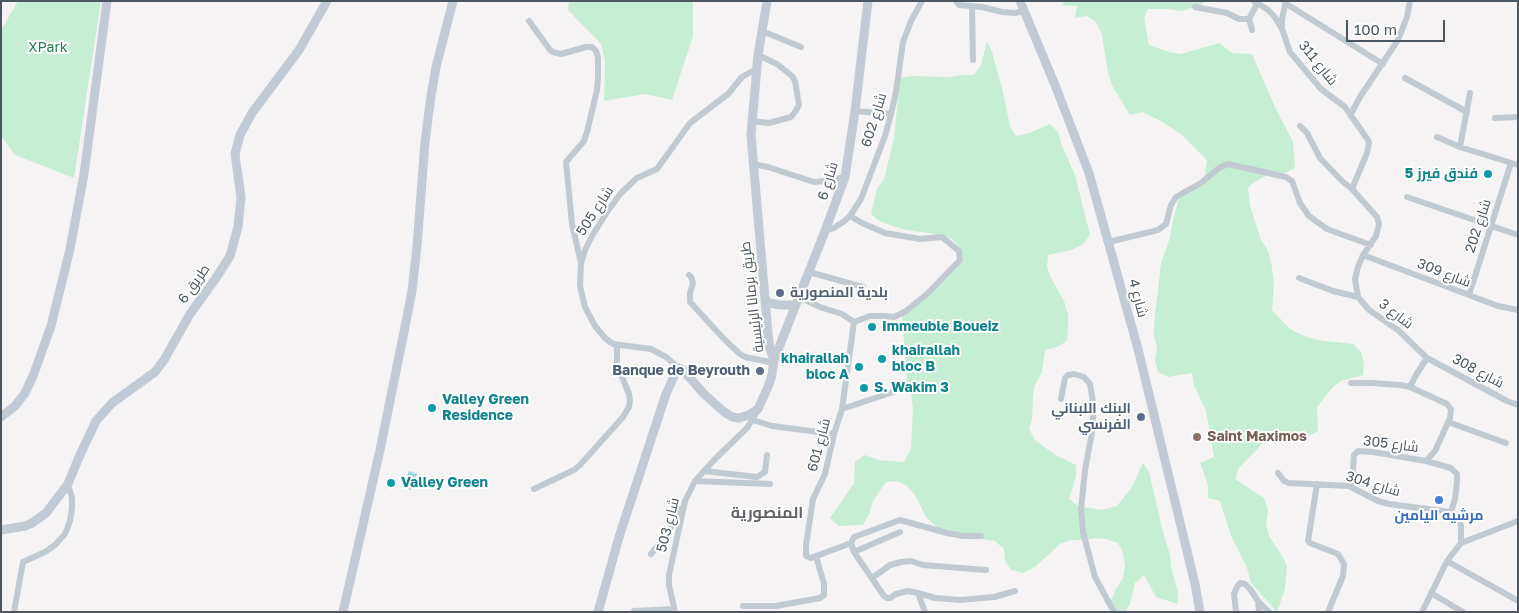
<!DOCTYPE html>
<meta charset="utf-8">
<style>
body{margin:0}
#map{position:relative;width:1519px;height:613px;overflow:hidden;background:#f5f3f3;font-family:"Golos Text",sans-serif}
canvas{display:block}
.frame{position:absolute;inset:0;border:2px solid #4b5660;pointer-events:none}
.scale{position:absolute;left:1346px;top:20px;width:99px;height:22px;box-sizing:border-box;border:2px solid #4b5660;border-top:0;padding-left:6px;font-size:15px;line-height:18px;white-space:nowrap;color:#4b5660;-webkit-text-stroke:4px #fff;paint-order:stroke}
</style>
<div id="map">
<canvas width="1519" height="613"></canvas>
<div class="frame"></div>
<div class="scale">100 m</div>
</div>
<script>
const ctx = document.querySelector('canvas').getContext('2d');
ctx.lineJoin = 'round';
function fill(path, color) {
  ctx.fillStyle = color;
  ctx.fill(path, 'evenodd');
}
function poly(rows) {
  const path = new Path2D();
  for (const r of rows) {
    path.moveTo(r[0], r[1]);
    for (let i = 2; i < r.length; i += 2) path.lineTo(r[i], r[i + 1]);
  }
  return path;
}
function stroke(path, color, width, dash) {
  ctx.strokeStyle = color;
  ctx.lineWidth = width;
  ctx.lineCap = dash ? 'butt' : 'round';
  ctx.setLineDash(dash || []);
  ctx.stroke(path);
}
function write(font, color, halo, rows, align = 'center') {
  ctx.font = font + ' "Golos Text",Cairo,sans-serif';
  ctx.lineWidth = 4;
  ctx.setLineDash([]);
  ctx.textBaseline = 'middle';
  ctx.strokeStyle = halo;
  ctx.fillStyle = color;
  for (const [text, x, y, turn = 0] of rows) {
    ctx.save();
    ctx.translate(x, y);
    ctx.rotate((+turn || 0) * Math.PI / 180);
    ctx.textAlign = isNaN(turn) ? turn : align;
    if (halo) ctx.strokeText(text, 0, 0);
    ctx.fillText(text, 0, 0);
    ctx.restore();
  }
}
fill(poly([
 [18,1,101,1,74,178,15,155,1,136,1,30],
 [569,1,693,1,693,36,672,100,645,94,604,101,605,61,601,44,568,10],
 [1065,1,1207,1,1195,7,1182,11,1166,9,1148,9,1144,18,1149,45,1169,52,1181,54,1219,43,1232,53,1252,54,1275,107,1293,142,1295,168,1285,173,1273,172,1253,183,1248,188,1250,206,1261,240,1267,249,1271,261,1274,284,1272,310,1290,329,1304,336,1317,340,1353,344,1361,352,1364,363,1363,375,1341,381,1332,388,1317,407,1318,431,1309,436,1295,433,1275,433,1266,437,1261,445,1239,468,1235,479,1264,498,1268,510,1266,524,1269,536,1282,556,1287,566,1285,589,1277,612,1251,583,1247,568,1231,536,1220,501,1208,498,1208,485,1200,463,1214,457,1206,411,1194,385,1192,373,1168,377,1158,372,1155,361,1157,348,1154,336,1154,324,1161,263,1170,238,1172,225,1178,201,1183,189,1196,185,1205,175,1207,160,1183,136,1163,122,1142,112,1130,115,1112,85,1108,73,1102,35,1096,22,1087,16,1075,18,1077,6,1062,5],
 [987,41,992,52,1002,88,1010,126,1016,136,1029,133,1050,124,1058,132,1061,143,1075,175,1090,235,1082,245,1071,250,1048,255,1047,267,1051,278,1064,301,1068,314,1068,329,1067,341,1057,347,1045,350,1042,372,1035,385,1033,396,1032,419,1029,429,1035,440,1054,454,1076,465,1076,476,1069,499,1078,506,1102,510,1117,506,1132,487,1143,463,1149,472,1163,532,1170,555,1171,567,1178,592,1178,604,1156,597,1144,575,1135,583,1130,604,1125,612,1112,612,1111,600,1116,589,1123,578,1125,566,1123,553,1118,543,1106,539,1095,538,1084,540,1071,540,1060,544,1035,567,1023,573,1011,570,1005,561,1004,549,995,541,943,533,926,517,915,495,907,486,897,481,886,482,873,501,869,514,863,525,839,526,830,518,854,483,855,462,864,455,879,460,904,462,911,449,913,410,911,393,907,381,902,315,954,269,960,248,953,240,942,235,906,230,881,222,871,214,877,189,884,179,894,138,900,78,911,76,949,77,963,75,974,75,981,65]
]), '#c6eed5');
fill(poly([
 [409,471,417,474,411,490,402,487]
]), '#96d7e8');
stroke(poly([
 [956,1,959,5,982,7,1002,12,1015,13,1023,11],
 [1254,1,1268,10,1274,16,1282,29,1290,52,1321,89,1345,107,1368,140,1369,143,1367,153,1352,189,1377,217,1379,224,1376,236,1363,255,1358,267,1355,279,1358,297,1369,310,1398,330,1427,358,1416,375,1410,387,1447,404,1451,409,1450,418,1435,451,1426,461,1451,468,1457,474,1457,482,1455,499,1451,512],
 [1285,3,1383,64],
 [972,7,973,60],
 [1195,7,1227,13,1239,19,1249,19],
 [1249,19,1257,4],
 [1249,19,1252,30],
 [529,21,550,50,553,52,561,54,586,47,592,47,596,51,598,57,598,78,597,90,587,132,584,141,566,162,572,224,581,263],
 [1282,28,1282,19,1286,1],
 [762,31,801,47],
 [1405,78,1467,112],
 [855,111,891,114],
 [1350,113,1352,112,1360,97,1398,40,1407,17,1410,1],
 [1495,118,1518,117],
 [751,121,769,123,791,117,795,112,799,105,795,81,792,76,777,64,758,55],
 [1300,126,1307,133,1320,158,1342,181,1352,189],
 [1437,137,1460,147,1518,165],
 [1460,147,1470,93],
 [753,164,768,167,814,182,825,181,845,177],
 [1407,197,1518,235],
 [850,216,862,223,885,233,920,239,942,237,959,251,960,260,927,294,906,311,894,317,883,316,870,316,854,322],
 [825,231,834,228,843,222,850,216,861,199,885,136,891,114,896,92,903,42,911,21,922,1],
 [1109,242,1158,230,1166,224,1171,205,1176,197,1201,183,1219,168,1228,164,1286,177,1292,181,1300,203,1309,216,1327,229,1371,245],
 [1363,255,1498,306,1518,310],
 [809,272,863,287],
 [689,275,691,277,693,283,690,293,690,302,725,340,740,354,745,357,774,363],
 [1299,278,1333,291,1358,297],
 [1469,295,1511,163],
 [799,297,820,307,842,314,854,322,842,409,834,434,825,474,813,499,806,545,806,556,811,558,851,543,854,552,884,596,887,598,890,598,896,594,908,591,918,593,925,612],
 [1427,358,1507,401,1518,405],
 [679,368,666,357,651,349,613,344,605,338,595,326,585,307,580,286,581,264,585,250,592,236,607,212,621,193,637,178,657,169,690,123,728,94,742,77,756,69],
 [1351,383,1372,383,1400,385,1410,387],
 [1061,399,1065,378,1068,375,1074,374,1084,377,1090,384,1094,408,1092,432,1085,470,1081,510,1083,532,1095,577,1114,612],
 [842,409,896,391],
 [753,420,772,426,834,434],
 [1448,422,1506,443],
 [704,471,757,477,765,472,767,455],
 [1278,473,1284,481,1289,483,1349,486,1378,501,1389,504,1451,512],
 [695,481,770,484],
 [1317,484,1308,541,1310,543,1338,554,1344,564,1343,576,1328,612],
 [1352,487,1354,455,1358,451,1373,452,1426,461],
 [534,489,574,470,580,465,623,417,629,407,630,400,629,394,620,372,617,363,617,345],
 [851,543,854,537,900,520,947,533,963,536,981,536],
 [1461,543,1518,521],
 [854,552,900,532],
 [651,554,668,533,681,509],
 [1447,561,1518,601],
 [872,578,890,565,901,562,911,561,923,565,986,570],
 [918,593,935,598,960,600,994,597,1015,591],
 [1431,593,1463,612],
 [1258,601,1259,612],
 [743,606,776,606,820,598,824,595,824,584,816,556],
 [634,611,674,609],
 [14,612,23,562,45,552,55,545,65,534,70,521,72,508,72,498,68,484],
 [675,612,669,585,669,575,685,501,695,481,714,460,747,428,758,410],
 [1236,612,1234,594,1237,587,1240,583,1245,584,1250,589,1258,601,1269,612],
 [1422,612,1447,561,1461,543,1461,525,1451,512]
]), '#c2cad1', 6);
stroke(poly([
 [1020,1,1055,85,1089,173,1138,349,1195,584,1200,612],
 [765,302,780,305,796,305],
 [774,360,825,231,845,177,855,111,868,1],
 [1,417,15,406,25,393,33,376,51,326,70,249,84,174,107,1],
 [1,530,25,526,32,523,46,513,68,484,79,457,96,421,112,403,155,372,164,360,190,314,216,278,230,256,238,227,241,197,235,154,240,135,252,113,299,50,327,1],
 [343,612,380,450,405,327,412,291,417,246,425,142,431,96,436,67,453,1],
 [598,612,619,537,666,394,676,372,679,368,683,370,704,394,723,411,732,417,739,418,749,415,758,409,768,387,772,375,774,360,770,349,768,334,751,135,758,55,767,1]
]), '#c2cbd5', 9);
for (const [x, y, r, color] of [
 [1488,174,5,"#0f9aa8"],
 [780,293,5,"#5c6f8a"],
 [872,327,5,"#0f9aa8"],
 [882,359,5,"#0f9aa8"],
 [859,367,5,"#0f9aa8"],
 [760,371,5,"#5c6f8a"],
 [864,388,5,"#0f9aa8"],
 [432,408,5,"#0f9aa8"],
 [1141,417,5,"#5c6f8a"],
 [1197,437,5,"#8d6e63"],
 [391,483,5,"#0f9aa8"],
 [1439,500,5,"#3f7fe0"]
]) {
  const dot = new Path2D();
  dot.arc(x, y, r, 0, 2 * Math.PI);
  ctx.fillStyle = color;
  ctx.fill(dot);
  stroke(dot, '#fff', 2);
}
write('14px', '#1e7f4e', '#fff', [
 ["XPark",48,48]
]);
write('14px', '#4b5660', '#fff', [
 ["شارع 311",1318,63,51],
 ["شارع 602",874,120,-73],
 ["شارع 6",828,181,-73],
 ["شارع 505",595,211,-57],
 ["شارع 202",1478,226,-72],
 ["شارع 309",1444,273,21],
 ["طريق 6",194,284,-55],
 ["طريق برمانا الرئيسية",752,297,-97],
 ["شارع 4",1138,298,75],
 ["شارع 3",1396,314,38],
 ["شارع 308",1478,371,28],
 ["شارع 305",1391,444,7],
 ["شارع 601",819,445,-75],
 ["شارع 304",1373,484,17],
 ["شارع 503",668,525,-76]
]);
write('bold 14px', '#0d838f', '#fff', [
 ["فندق فيرز 5",1478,174,"right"],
 ["Immeuble Boueiz",882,327],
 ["khairallah",892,351],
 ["bloc B",892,367],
 ["khairallah",849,359,"right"],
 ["bloc A",849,375,"right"],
 ["S. Wakim 3",874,388],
 ["Valley Green",442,400],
 ["Residence",442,416],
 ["Valley Green",401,483]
], 'left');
write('bold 14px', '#4e5e75', '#fff', [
 ["بلدية المنصورية",790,293,"left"],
 ["Banque de Beyrouth",750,371],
 ["البنك اللبناني",1131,409],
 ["الفرنسي",1131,425]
], 'right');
write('bold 14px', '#785e54', '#fff', [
 ["Saint Maximos",1207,437]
], 'left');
write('bold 14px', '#366cbe', '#fff', [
 ["مرشيه اليامين",1439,516]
]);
write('bold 16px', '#606367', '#fff', [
 ["المنصورية",767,513]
]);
</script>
